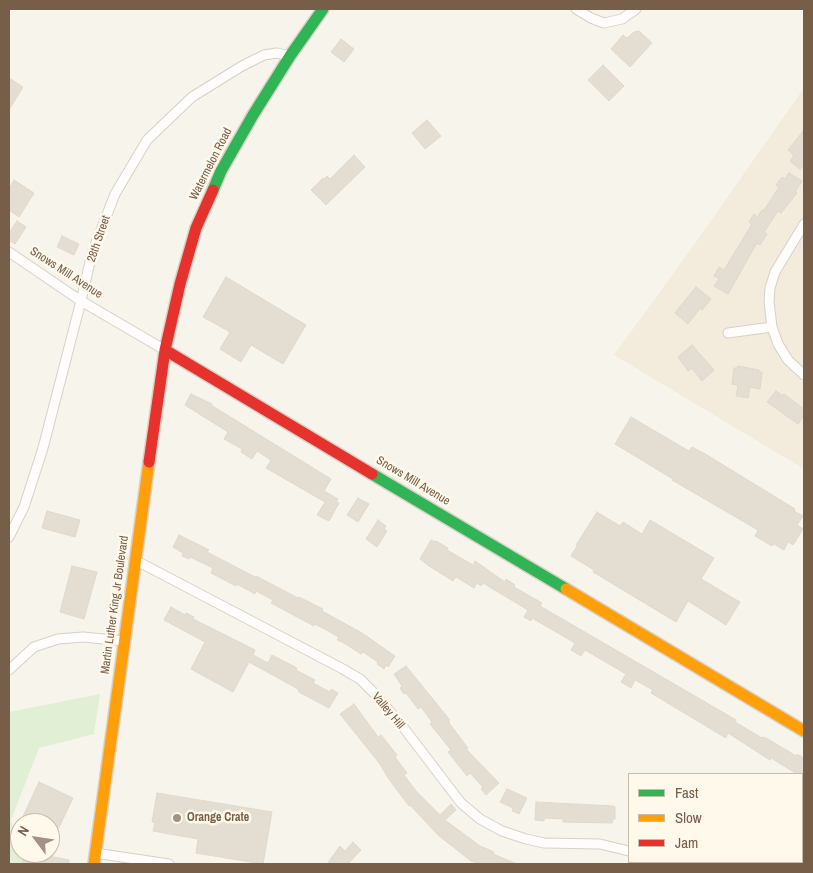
<!DOCTYPE html>
<style>
body{margin:0}
#map{position:relative;width:813px;height:873px;overflow:hidden;background:#f7f4eb;font-family:"Archivo Narrow",sans-serif}
canvas{display:block}
.frame{position:absolute;inset:0;border:10px solid #775e49;pointer-events:none}
.legend{position:absolute;left:628px;top:773px;width:175px;height:90px;box-sizing:border-box;background:#fff9ec;border:1px solid #c9bbab;margin:0;padding:6px 9px;list-style:none;font-size:15px;color:#775e49}
.legend li{display:flex;align-items:center;gap:10px;height:25px}
.legend b{width:25px;border:1px solid #c9bbab}
.north{position:absolute;left:10px;top:813px;width:50px;height:50px;box-sizing:border-box;background:#fff9ec;border:1px solid #c9bbab;border-radius:50%;rotate:301deg;font-size:14px;font-weight:700;line-height:20px;text-align:center;color:#775e49}
.north::after{content:'';display:block;margin:auto;width:18px;height:22px;background:#a49282;clip-path:polygon(50% 0,100% 100%,50% 72%,0 100%)}
</style>
<div id="map">
<canvas width="813" height="873"></canvas>
<div class="frame"></div>
<ul class="legend">
<li><b style="height:6px;background:#30b455"></b>Fast</li>
<li><b style="height:6px;background:#ff9f0a"></b>Slow</li>
<li><b style="height:6px;background:#e5322d"></b>Jam</li>
</ul>
<div class="north">N</div>
</div>
<script>
const ctx = document.querySelector('canvas').getContext('2d');
ctx.lineJoin = 'round';
function fill(path, color) {
  ctx.fillStyle = color;
  ctx.fill(path, 'evenodd');
}
function poly(rows) {
  const path = new Path2D();
  for (const r of rows) {
    path.moveTo(r[0], r[1]);
    for (let i = 2; i < r.length; i += 2) path.lineTo(r[i], r[i + 1]);
  }
  return path;
}
function stroke(path, color, width, dash) {
  ctx.strokeStyle = color;
  ctx.lineWidth = width;
  ctx.lineCap = dash ? 'butt' : 'round';
  ctx.setLineDash(dash || []);
  ctx.stroke(path);
}
function write(font, color, halo, rows, align = 'center') {
  ctx.font = font + ' "Archivo Narrow",sans-serif';
  ctx.lineWidth = 5;
  ctx.setLineDash([]);
  ctx.textBaseline = 'middle';
  ctx.strokeStyle = halo;
  ctx.fillStyle = color;
  for (const [text, x, y, turn = 0] of rows) {
    ctx.save();
    ctx.translate(x, y);
    ctx.rotate((+turn || 0) * Math.PI / 180);
    ctx.textAlign = isNaN(turn) ? turn : align;
    if (halo) ctx.strokeText(text, 0, 0);
    ctx.fillText(text, 0, 0);
    ctx.restore();
  }
}
fill(poly([
 [804,88,804,469,614,355,689,252]
]), '#f3ebdb');
fill(poly([
 [100,694,94,734,39,748,11,820,22,864,9,864,9,712]
]), '#e1efd4');
const building = poly([
 [639,31,652,43,630,67,611,49,623,35,627,38,634,32,639,31],
 [341,39,354,49,344,62,331,52,341,39],
 [603,65,624,86,609,101,588,80,603,65],
 [9,78,23,87,9,110,9,78],
 [427,120,441,136,425,149,412,133,427,120],
 [804,130,804,165,800,169,790,161,794,155,788,150,804,130],
 [354,155,365,167,326,205,311,190,323,178,324,179,327,176,330,179,354,155],
 [789,173,802,181,795,192,797,193,781,213,778,211,764,232,767,234,760,245,757,243,728,294,714,286,719,279,714,276,719,267,724,270,752,224,749,222,754,214,757,217,763,209,764,210,779,187,776,185,782,177,785,179,789,173],
 [14,180,34,193,19,217,9,210,9,189,14,180],
 [17,221,26,227,15,244,9,240,9,233,17,221],
 [62,236,79,244,74,255,57,247,62,236],
 [226,277,306,325,283,364,251,345,241,362,220,349,230,332,203,317,226,277],
 [696,287,711,299,702,310,700,308,688,324,675,313,696,287],
 [692,345,714,370,702,381,692,368,688,371,678,357,692,345],
 [738,366,759,370,759,372,762,372,760,389,750,387,748,398,736,396,738,385,732,384,734,368,737,368,738,366],
 [776,391,783,396,784,394,804,409,804,415,798,424,767,402,776,391],
 [191,394,212,404,211,405,331,479,324,491,338,499,336,502,339,503,329,521,317,515,325,502,266,468,271,460,257,451,252,459,241,452,242,449,224,439,228,432,185,405,191,394],
 [631,417,689,451,692,447,707,455,795,509,794,511,803,516,797,525,803,529,793,545,788,542,784,550,774,544,772,546,755,536,758,530,672,480,673,479,615,444,631,417],
 [358,498,369,504,358,522,347,515,358,498],
 [47,511,80,520,75,537,42,528,47,511],
 [597,512,620,526,623,522,642,534,650,520,714,558,701,579,740,602,726,625,688,601,676,622,593,572,594,570,571,556,577,546,576,545,597,512],
 [378,520,386,526,384,529,387,531,377,547,366,539,378,520],
 [179,535,209,550,207,552,255,577,256,576,298,598,299,597,323,609,322,611,362,633,395,656,388,667,386,665,384,669,377,664,378,662,363,652,361,654,344,643,337,640,339,637,315,624,314,626,271,603,273,600,256,591,255,594,237,584,236,586,211,573,213,568,190,557,189,559,182,556,183,553,173,547,179,535],
 [431,540,435,542,436,541,448,548,447,550,473,565,475,561,505,582,506,579,515,585,514,587,542,603,540,606,731,717,736,720,735,722,762,738,763,737,768,739,796,756,797,754,804,758,804,771,802,775,797,774,771,758,770,760,728,733,726,738,651,693,653,690,635,680,631,688,621,682,626,674,585,650,581,656,571,650,575,643,532,618,531,621,524,617,528,610,483,583,481,586,477,583,474,588,456,577,453,581,429,566,420,559,431,540],
 [72,566,97,572,84,619,60,612,72,566],
 [171,607,185,615,186,613,194,617,193,619,255,650,253,655,268,663,272,655,297,668,296,670,315,680,313,683,330,692,331,689,338,693,329,708,299,692,298,689,249,662,233,692,191,669,205,642,164,620,171,607],
 [406,666,449,719,449,723,468,748,466,749,499,783,486,795,481,789,483,787,470,773,467,776,448,752,451,750,430,724,432,722,421,707,418,709,406,693,404,694,400,688,402,686,394,674,406,666],
 [354,704,378,737,381,735,397,755,395,757,407,773,404,775,416,791,440,815,451,804,456,810,445,820,480,846,494,852,493,854,517,864,481,864,471,861,438,835,410,805,409,806,388,778,380,764,340,714,354,704],
 [39,782,73,798,50,846,50,823,20,823,39,782],
 [507,789,527,798,519,814,512,811,513,808,500,802,507,789],
 [157,793,272,812,263,864,196,853,198,839,153,831,155,822,152,822,157,793],
 [536,802,613,806,615,807,615,819,613,819,612,823,563,822,563,819,544,818,544,821,535,820,536,802],
 [353,842,361,850,348,864,327,864,340,846,345,851,353,842],
 [23,853,33,853,69,860,69,864,22,864,23,853]
]);
fill(building, '#e4ddd2');
stroke(building, '#e0d8cd', 1);
const street = poly([
 [576,9,591,18,604,23,622,19,636,9],
 [804,224,775,272,770,288,769,302,772,327,778,344,788,360,804,375],
 [9,252,81,301,165,350],
 [728,333,772,327],
 [9,537,24,507,43,448,81,301,92,253,115,194,147,140,192,97,242,66,264,55,277,53,290,56],
 [135,560,341,668,360,679,375,694,400,723,461,803,480,819,502,831,526,839,544,843,600,844,629,851],
 [9,670,34,647,58,639,83,637,124,641],
 [95,853,169,864],
 [649,862,653,864]
]);
const fast = poly([
 [213,190,221,171,253,115,290,56,323,9],
 [372,474,566,589]
]);
const slow = poly([
 [566,589,804,731],
 [94,864,149,462]
]);
const jam = poly([
 [165,350,372,474],
 [149,462,165,350,180,284,196,228,213,190]
]);
stroke(street, '#d6d1c9', 11);
stroke(fast, '#d6d0c7', 14);
stroke(slow, '#d6d0c7', 14);
stroke(jam, '#d6d0c7', 14);
stroke(street, '#fefdfc', 9);
stroke(fast, '#30b455', 11);
stroke(slow, '#ff9f0a', 11);
stroke(jam, '#e5322d', 11);
for (const [x, y, r, color] of [
 [177,818,5,"#a49282"]
]) {
  const dot = new Path2D();
  dot.arc(x, y, r, 0, 2 * Math.PI);
  ctx.fillStyle = color;
  ctx.fill(dot);
  stroke(dot, '#fff9ec', 2);
}
write('12px', '#775e49', '#fff9ec', [
 ["Watermelon Road",211,164,-63],
 ["28th Street",99,239,-71],
 ["Snows Mill Avenue",66,273,33],
 ["Snows Mill Avenue",413,481,31],
 ["Martin Luther King Jr Boulevard",115,605,-82],
 ["Valley Hill",388,711,50]
]);
write('bold 12px', '#775e49', '#fff9ec', [
 ["Orange Crate",187,818]
], 'left');
</script>
